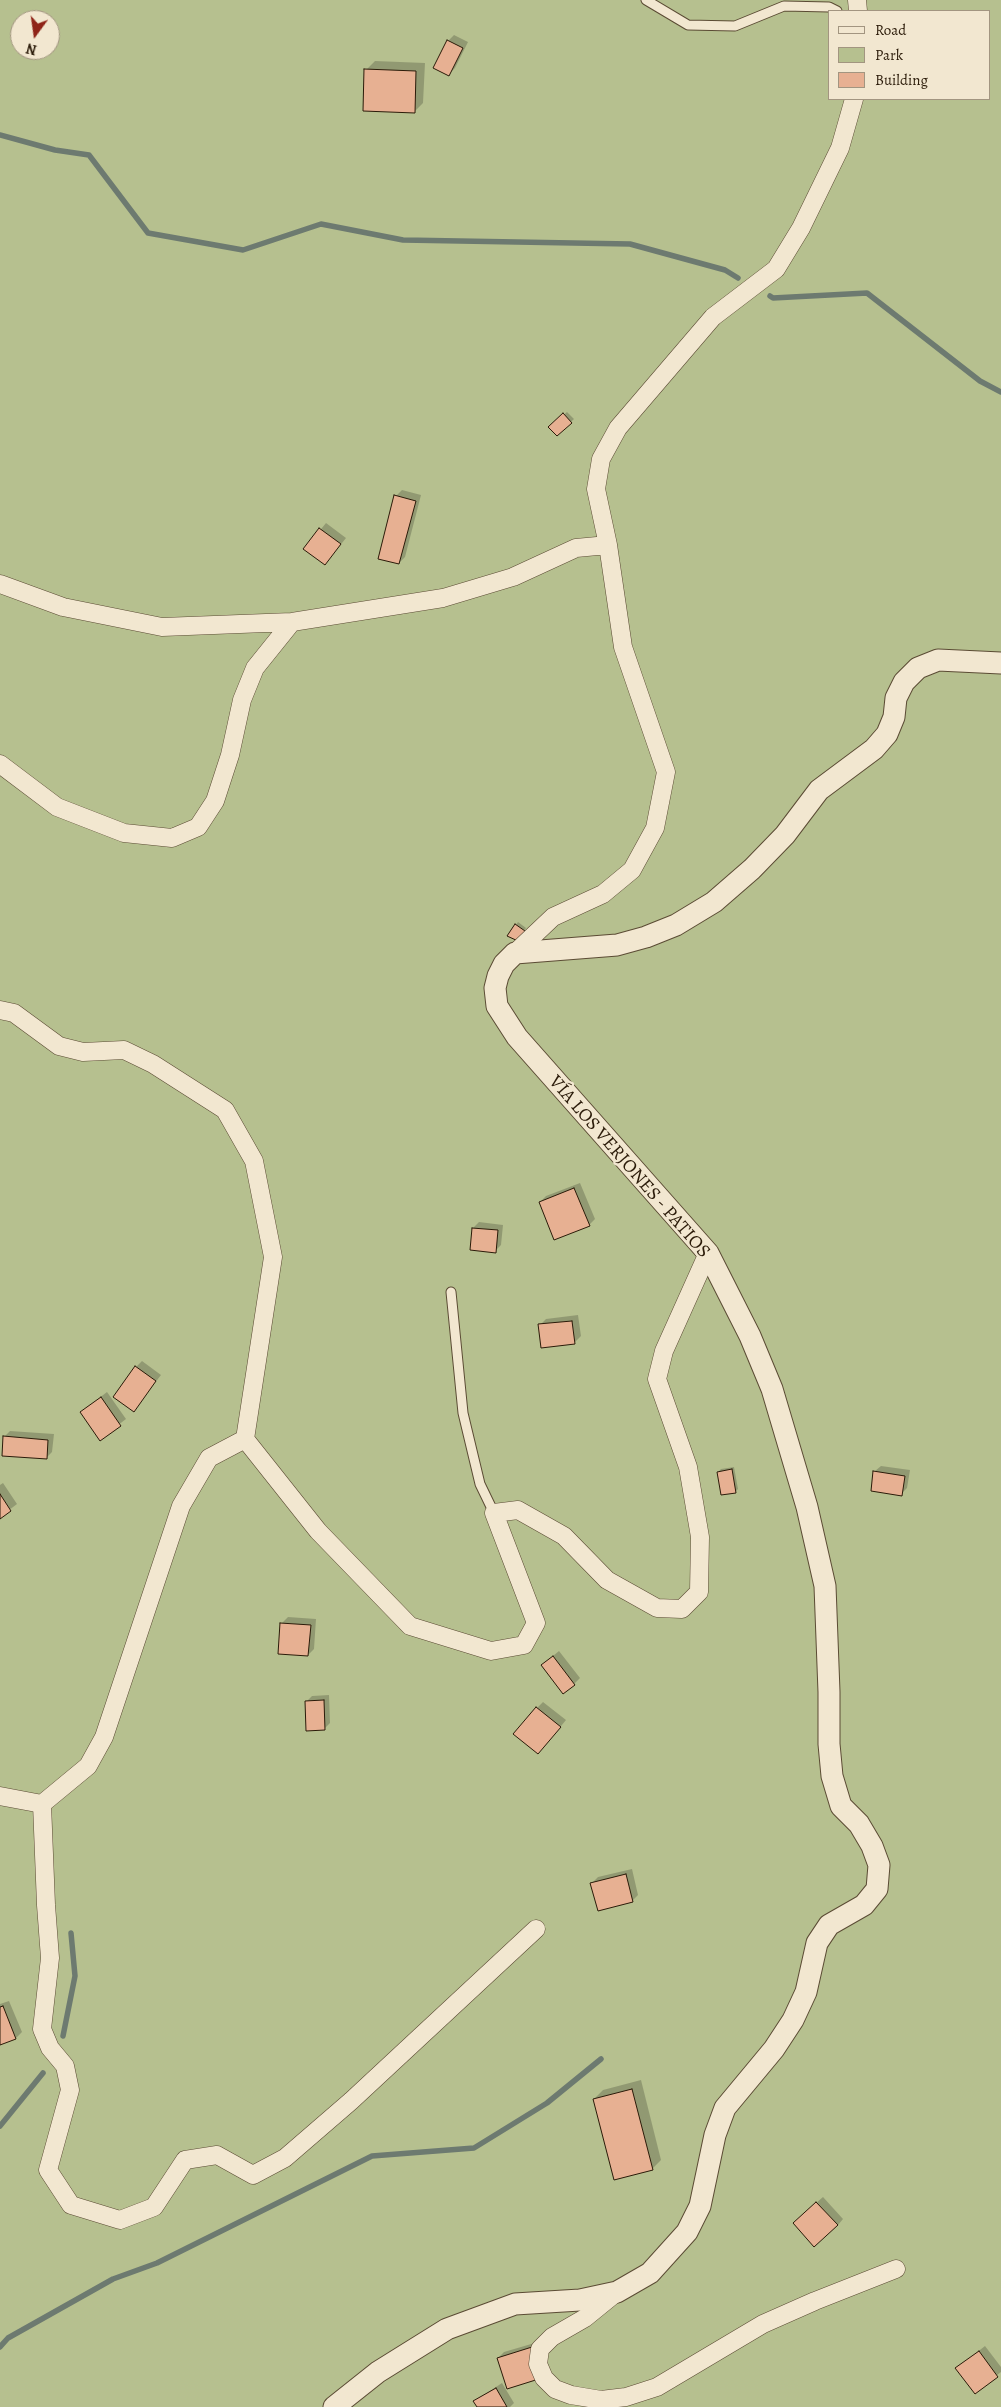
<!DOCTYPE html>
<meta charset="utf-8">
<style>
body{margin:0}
#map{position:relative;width:1001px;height:2407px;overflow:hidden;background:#ebdab7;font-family:Alegreya,serif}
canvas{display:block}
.legend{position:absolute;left:828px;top:10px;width:162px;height:90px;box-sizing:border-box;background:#f2e7d0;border:1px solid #a29580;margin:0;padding:6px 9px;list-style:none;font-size:15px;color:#2b1b09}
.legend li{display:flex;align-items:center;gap:10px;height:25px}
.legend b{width:25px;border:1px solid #a29580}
.north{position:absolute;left:10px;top:10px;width:50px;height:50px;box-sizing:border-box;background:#f2e7d0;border:1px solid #a29580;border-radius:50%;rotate:194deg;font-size:14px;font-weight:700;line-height:20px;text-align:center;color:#2b1b09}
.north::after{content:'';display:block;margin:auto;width:18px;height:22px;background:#8f2418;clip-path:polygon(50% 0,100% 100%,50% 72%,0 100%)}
</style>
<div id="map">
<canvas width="1001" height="2407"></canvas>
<ul class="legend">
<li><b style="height:6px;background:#f2e7d0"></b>Road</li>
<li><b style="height:14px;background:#b6c08f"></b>Park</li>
<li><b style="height:14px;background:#e7b092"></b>Building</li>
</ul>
<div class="north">N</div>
</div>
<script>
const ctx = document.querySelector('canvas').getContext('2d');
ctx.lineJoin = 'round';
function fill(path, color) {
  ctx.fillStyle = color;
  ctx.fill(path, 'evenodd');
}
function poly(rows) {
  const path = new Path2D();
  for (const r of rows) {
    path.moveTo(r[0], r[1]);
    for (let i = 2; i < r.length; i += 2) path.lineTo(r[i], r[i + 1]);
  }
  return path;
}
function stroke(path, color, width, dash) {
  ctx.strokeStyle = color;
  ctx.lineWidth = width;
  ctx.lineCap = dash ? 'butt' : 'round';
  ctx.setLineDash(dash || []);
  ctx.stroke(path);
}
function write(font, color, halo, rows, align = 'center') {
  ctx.font = font + ' Alegreya,serif';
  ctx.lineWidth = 4.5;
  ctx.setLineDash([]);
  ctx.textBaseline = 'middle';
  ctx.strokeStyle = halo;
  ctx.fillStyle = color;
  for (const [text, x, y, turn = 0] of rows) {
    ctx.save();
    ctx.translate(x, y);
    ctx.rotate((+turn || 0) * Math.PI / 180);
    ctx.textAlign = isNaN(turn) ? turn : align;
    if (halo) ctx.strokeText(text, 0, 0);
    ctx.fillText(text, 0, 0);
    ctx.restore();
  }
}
fill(poly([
 [0,0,1001,0,1001,2407,0,2407],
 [830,11,990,11,990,99,830,99],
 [20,20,50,20,50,50,20,50]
]), '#b6c08f');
fill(poly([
 [454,35,468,42,455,68,449,74,448,41],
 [375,61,425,63,423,103,414,112,366,70],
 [567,412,574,419,557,435,550,427],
 [402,490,421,495,405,557,399,563,396,496],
 [326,523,346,538,330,558,305,549],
 [518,922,526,928,520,937,516,925],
 [580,1183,595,1219,589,1225,540,1202,546,1196],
 [479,1222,503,1225,501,1245,495,1251,473,1228],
 [578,1315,581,1336,575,1342,540,1325,546,1319],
 [142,1361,161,1375,134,1410,136,1367],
 [107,1392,126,1419,100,1439,81,1412],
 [10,1431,54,1434,52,1452,46,1458,4,1437],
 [881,1466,910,1470,907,1488,901,1494,875,1471],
 [734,1467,738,1489,735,1492,718,1472,721,1469],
 [3,1483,17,1504,0,1517,0,1485],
 [288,1617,316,1619,314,1649,308,1655,279,1653,282,1623],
 [559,1651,580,1678,574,1684,542,1665],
 [329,1695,330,1723,324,1729,306,1702,312,1696],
 [543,1702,566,1720,544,1747,537,1708],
 [632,1869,638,1895,632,1901,592,1883,598,1877],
 [9,2001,22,2032,16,2038,0,2044,0,2004],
 [641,2080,661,2160,652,2169,594,2099,603,2090],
 [823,2197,843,2219,838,2225,800,2217],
 [538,2342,547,2371,498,2358,504,2352],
 [985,2346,1001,2367,1001,2372,975,2392,957,2368],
 [502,2383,514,2403,510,2407,478,2407,475,2401]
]), '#0003');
stroke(poly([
 [0,135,55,150,89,155,148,233,243,250,321,224,403,240,630,244,725,270,738,278],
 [770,296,773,298,867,293,980,381,1001,392],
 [63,2036,75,1976,71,1933],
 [0,2126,43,2073],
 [0,2347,8,2338,113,2279,157,2263,372,2156,474,2148,547,2103,601,2059]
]), '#6d7a70', 5.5);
const building = poly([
 [447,40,463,48,449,76,433,68,447,40],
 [364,69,416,71,415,113,363,111,364,69],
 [563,413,572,423,557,436,548,427,563,413],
 [394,495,416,501,399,564,378,559,394,495],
 [319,528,341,544,325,565,303,549,319,528],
 [515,924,525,931,518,941,507,936,515,924],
 [574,1188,590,1226,554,1240,539,1202,574,1188],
 [472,1228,498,1230,496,1253,470,1250,472,1228],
 [572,1321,575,1344,541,1348,538,1324,572,1321],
 [135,1366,156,1381,134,1412,113,1397,135,1366],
 [101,1397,121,1426,100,1441,80,1412,101,1397],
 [3,1436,48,1440,47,1459,2,1456,3,1436],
 [732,1469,736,1493,721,1495,717,1472,732,1469],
 [873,1471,905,1476,902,1496,871,1491,873,1471],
 [0,1494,11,1511,0,1519,0,1494],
 [280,1623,311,1625,308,1656,278,1654,280,1623],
 [553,1656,575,1685,563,1694,541,1665,553,1656],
 [324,1700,325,1730,306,1731,305,1701,324,1700],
 [536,1707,561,1727,538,1754,513,1734,536,1707],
 [626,1874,633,1902,598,1911,590,1883,626,1874],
 [3,2006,16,2039,0,2045,0,2007,3,2006],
 [632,2089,653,2170,614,2180,593,2099,632,2089],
 [816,2202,838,2225,814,2247,793,2223,816,2202],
 [532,2347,542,2378,507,2389,497,2358,532,2347],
 [979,2351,998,2377,975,2394,955,2368,979,2351],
 [496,2388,507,2407,477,2407,473,2401,496,2388]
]);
fill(building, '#e7b092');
stroke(building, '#2b1b09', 1);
const service = poly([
 [646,0,688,25,735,26,784,6,829,7,837,11],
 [451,1292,463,1413,480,1484,494,1513]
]);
const minor = poly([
 [857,0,858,11],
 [0,584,63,607,162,627,292,622,443,598,513,577,576,548,608,545],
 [0,764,57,807,124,833,172,838,198,827,215,801,230,755,242,700,255,668,292,622],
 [515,953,553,917,603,894,632,870,655,828,666,772,623,647,608,545,596,489,601,459,618,428,713,317,776,269,801,228,840,148,854,99],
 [0,1010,14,1013,59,1046,83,1052,124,1050,153,1064,225,1110,254,1161,273,1257,245,1439,318,1531,410,1626,491,1651,524,1645,536,1623,494,1513,518,1510,564,1536,607,1580,657,1608,682,1609,699,1592,700,1537,688,1467,657,1379,664,1351,708,1253],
 [0,1796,42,1804],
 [42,1804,46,1905,50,1958,42,2029,50,2048,65,2066,70,2090,48,2170,71,2205,120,2220,154,2207,185,2160,217,2155,253,2175,285,2158,351,2101,536,1929],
 [42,1804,88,1766,104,1737,181,1506,209,1458,245,1439],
 [617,2292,585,2318,552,2337,540,2349,538,2364,544,2378,555,2389,571,2395,601,2400,626,2397,657,2387,763,2324,815,2301,896,2269]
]);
const tertiary = poly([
 [334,2407,378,2372,447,2329,515,2304,580,2300,617,2292,650,2273,687,2232,700,2206,715,2135,725,2108,774,2049,793,2020,806,1992,817,1943,829,1925,864,1905,877,1889,879,1865,872,1846,859,1824,841,1806,832,1776,829,1744,829,1692,825,1586,807,1507,772,1389,750,1336,708,1253,517,1037,497,1006,495,988,498,976,504,964,515,953,617,945,646,937,676,925,714,902,752,869,785,835,819,790,874,749,887,734,894,717,896,698,904,682,918,668,938,660,1001,663]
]);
stroke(service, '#5b4b34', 11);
stroke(minor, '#5b4b34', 19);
stroke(tertiary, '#5b4b34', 23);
stroke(service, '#f2e7d0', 9);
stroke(minor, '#f2e7d0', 18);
stroke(tertiary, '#f2e7d0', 21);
write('19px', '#2b1b09', '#f2e7d0', [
 ["VÍA LOS VERJONES - PATIOS",629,1167,49]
]);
</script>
